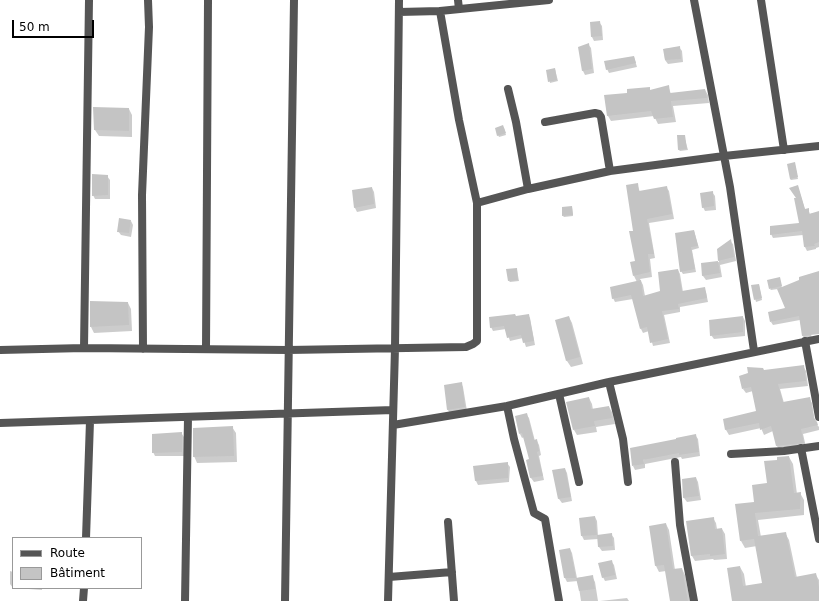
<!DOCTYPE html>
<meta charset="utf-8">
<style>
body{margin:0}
#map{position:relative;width:819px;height:601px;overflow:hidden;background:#fff;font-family:"DejaVu Sans",sans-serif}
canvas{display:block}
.legend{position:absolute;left:12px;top:537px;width:130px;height:52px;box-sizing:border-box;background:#fff;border:1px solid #999;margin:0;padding:5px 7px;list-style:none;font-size:12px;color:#000}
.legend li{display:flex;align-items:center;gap:8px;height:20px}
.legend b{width:20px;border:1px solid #999}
.scale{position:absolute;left:12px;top:20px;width:82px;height:18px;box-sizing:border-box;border:2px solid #000;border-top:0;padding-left:5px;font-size:12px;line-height:14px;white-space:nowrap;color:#000;-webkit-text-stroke:3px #fff;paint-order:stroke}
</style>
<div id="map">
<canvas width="819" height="601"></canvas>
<ul class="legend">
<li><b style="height:5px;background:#555"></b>Route</li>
<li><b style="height:11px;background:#c4c4c4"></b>Bâtiment</li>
</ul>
<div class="scale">50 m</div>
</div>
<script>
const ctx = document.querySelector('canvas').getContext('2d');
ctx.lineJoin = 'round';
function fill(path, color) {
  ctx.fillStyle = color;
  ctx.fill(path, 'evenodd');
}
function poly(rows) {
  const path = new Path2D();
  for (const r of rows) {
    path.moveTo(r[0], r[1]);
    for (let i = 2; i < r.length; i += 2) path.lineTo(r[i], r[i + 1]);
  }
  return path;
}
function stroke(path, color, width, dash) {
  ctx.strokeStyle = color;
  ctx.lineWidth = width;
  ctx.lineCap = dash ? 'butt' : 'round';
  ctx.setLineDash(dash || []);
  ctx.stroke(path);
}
fill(poly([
 [599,22,602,26,603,40,594,41,592,37],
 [588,44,591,48,594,73,585,75,583,71,579,48],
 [679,47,682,51,683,62,668,64,665,60,664,49],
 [634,57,637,67,609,73,607,69],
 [555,69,558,81,550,83,548,71],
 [668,86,671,94,705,90,708,95,709,103,673,106,676,122,658,124,654,116,611,121,608,116,606,96,628,94,649,88,651,91],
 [129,109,132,115,132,137,99,136,95,130],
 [504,128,506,135,499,137,498,135],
 [684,136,688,150,680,151,679,150],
 [795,165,798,179,791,180,790,179],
 [107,176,110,180,110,199,95,199,93,195],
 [637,184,640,192,666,187,669,191,674,219,649,223,655,258,650,259,652,277,640,279,643,285,645,296,662,292,678,270,680,274,683,292,704,288,706,292,708,302,680,307,680,312,664,315,670,343,653,346,649,331,643,333,641,329,633,299,615,302,613,298,637,282,634,276,636,262,634,231],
 [798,187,805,210,808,209,810,214,819,212,819,247,816,248,816,249,807,251,805,247,803,235,773,238,771,234,800,223,797,199],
 [372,188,374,192,376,208,357,212,355,208,353,191],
 [712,192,715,196,716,210,705,211,703,207],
 [572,207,573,216,564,217,563,216],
 [131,221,133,225,131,237,121,235,118,231],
 [694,231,699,248,692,250,696,272,683,274,681,271],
 [730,241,733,244,736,261,720,265,722,277,706,280,703,276,702,264,719,262,718,249],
 [517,270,519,281,510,282,509,281],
 [819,272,819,312,809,324,812,339,805,340,803,336,800,320,773,325,771,322,786,309,778,289,771,290,770,289,780,280,782,288],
 [759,285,762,300,756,302,752,286],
 [128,303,131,309,132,331,94,333,91,327],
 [528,315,530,318,535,345,526,347,523,338,510,341,506,329,493,331,491,327,516,317],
 [569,317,572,323,583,364,571,367,567,361],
 [743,317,745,321,745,336,714,339,711,335],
 [803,366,806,371,808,386,780,389,784,403,809,398,812,403,815,422,819,427,819,430,803,434,806,447,779,450,777,446,773,431,764,435,761,428,729,435,726,430,724,420,757,412,753,391,746,393,743,389,764,371],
 [461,383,463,387,467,411,450,414,448,410,445,386],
 [589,398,592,404,593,410,609,407,612,412,615,424,596,427,597,432,577,435,574,430],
 [526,414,529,418,535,441,537,441,539,445,541,455,539,456,544,480,534,482,531,478,527,460,530,460,524,437,522,438,520,434],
 [232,427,236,433,237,462,197,463,194,456],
 [182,434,184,437,184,456,155,456,153,452],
 [695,435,698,439,700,456,682,459,681,457,645,464,645,468,635,470,633,466,677,440],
 [789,457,793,464,797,494,800,493,804,500,804,515,758,520,761,537,785,533,789,540,797,578,816,575,819,580,819,601,733,601,740,567,744,574,746,587,763,584,757,546,745,548,741,541,755,502,768,484,779,460],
 [507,463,510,467,509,482,478,485,476,481,474,467],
 [565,469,567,473,572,501,562,503,559,499,554,471],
 [696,478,698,482,701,500,687,502,684,498,683,480],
 [595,517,597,521,598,536,611,534,614,538,615,550,602,551,599,547,598,539,584,540,582,536],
 [713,518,716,523,717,529,722,529,725,534,727,559,714,560,713,559,695,561,692,556,687,522],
 [666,524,669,530,675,570,682,569,685,575,690,601,671,601,666,571,659,572,656,566,650,527],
 [570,549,572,553,577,578,592,576,595,582,598,601,581,601,578,581,567,582,565,578],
 [611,561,614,565,617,579,605,581,603,577],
 [10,571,13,572,13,588,10,584],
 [15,588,42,588,42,590],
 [627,598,629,601,600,601]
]), '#0003');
fill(poly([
 [600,21,602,36,591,37,590,22],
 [589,43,592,69,582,71,578,47],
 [680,46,681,59,665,60,663,49],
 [634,56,636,63,606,70,604,61],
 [555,68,557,80,548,82,546,70],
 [669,85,670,93,705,89,707,98,671,101,673,117,654,119,651,111,607,116,604,95,627,93,627,89,650,87,650,90],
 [93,107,129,108,129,131,94,130],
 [503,125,506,133,497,136,495,128],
 [677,135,685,135,687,149,678,150],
 [795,162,798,177,790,179,787,164],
 [92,174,108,175,108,195,92,196],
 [638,183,639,191,667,186,672,214,647,219,654,254,648,254,650,272,633,276,630,262,635,261,629,231,633,231,626,185],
 [798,185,805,209,809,208,809,214,819,211,819,242,814,244,815,246,804,247,802,231,770,235,770,226,799,223,794,198,796,198,789,188],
 [372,187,374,204,354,208,352,190],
 [713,191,714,206,702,208,700,193],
 [572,206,573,215,562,216,562,207],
 [119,218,131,220,129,233,117,232],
 [694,230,698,246,691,247,695,269,680,272,675,233],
 [731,239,734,257,718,261,717,249],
 [718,261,720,273,702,276,701,263],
 [517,268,518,280,508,281,506,269],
 [678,269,682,291,705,287,707,298,678,304,679,309,662,311,668,339,650,343,647,327,640,329,631,295,612,299,610,287,641,280,643,296,660,291,658,272],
 [819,271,819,334,802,336,799,316,770,322,768,312,785,308,777,289,799,280,799,277],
 [780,277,782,286,769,289,767,280],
 [759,284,762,298,754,300,751,285],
 [90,301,128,302,129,325,90,327],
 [515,314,516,316,529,314,534,341,523,343,521,335,507,338,504,326,490,328,489,317],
 [569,316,580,357,566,361,555,320],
 [743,316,743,332,710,336,709,320],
 [804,365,806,381,778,384,783,402,810,397,814,418,817,422,818,425,801,429,804,443,776,446,771,426,760,430,759,423,725,430,723,419,756,411,751,387,742,389,739,376,748,373,747,367,763,368,764,370],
 [462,382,465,407,447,410,444,385],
 [589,397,591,409,609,406,612,418,594,421,595,426,573,430,566,402],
 [527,413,534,440,537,439,539,451,537,452,543,476,530,478,526,460,529,459,522,433,519,434,515,416],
 [233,426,234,456,193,457,193,428],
 [182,432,182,452,152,453,152,434],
 [696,434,699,452,679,455,679,453,643,460,644,464,632,466,630,448,676,439,676,438],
 [789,456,794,493,801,492,800,509,755,513,758,536,786,532,795,577,816,573,819,587,819,601,732,601,727,568,740,566,743,586,762,583,754,539,740,541,735,504,754,502,752,485,767,483,764,461,777,460,777,457],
 [508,462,508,478,475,481,473,466],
 [565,468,571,497,558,499,552,470],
 [696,477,699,496,683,498,682,479],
 [595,516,597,535,581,536,579,518],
 [714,517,715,529,722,528,725,554,710,556,710,554,691,556,686,521],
 [666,523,673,569,682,568,688,601,670,601,664,565,655,566,649,526],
 [612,533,613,546,598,547,597,535],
 [570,548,576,578,564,578,559,550],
 [612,560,615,575,602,578,598,563],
 [593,575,595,589,579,591,576,578]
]), '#c4c4c4');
stroke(poly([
 [458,0,459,9],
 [694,0,730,187,754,351],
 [761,0,784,150],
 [399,12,440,11,549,0],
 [508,89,516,122,528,189],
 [545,122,595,113,599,114,601,117,610,171],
 [477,203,528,189,610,171,724,156,819,146],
 [805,341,819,417],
 [84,348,89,0],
 [143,349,142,195,149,27,148,0],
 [206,349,208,0],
 [0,350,84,348,288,350,466,347,473,344,477,341,477,203,459,120,440,11],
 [609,382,623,439,628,482],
 [559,394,579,482],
 [507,406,514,439,534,513,545,519,559,601],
 [0,423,393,410],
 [393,425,507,406,609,382,819,339],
 [801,448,819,539],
 [731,454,784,451,819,446],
 [675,462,680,525,694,601],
 [448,522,454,601],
 [86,538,90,421],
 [389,577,452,572],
 [83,601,84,588],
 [185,601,188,417],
 [285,601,294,0],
 [388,601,395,348,399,0]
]), '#555', 8);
</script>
